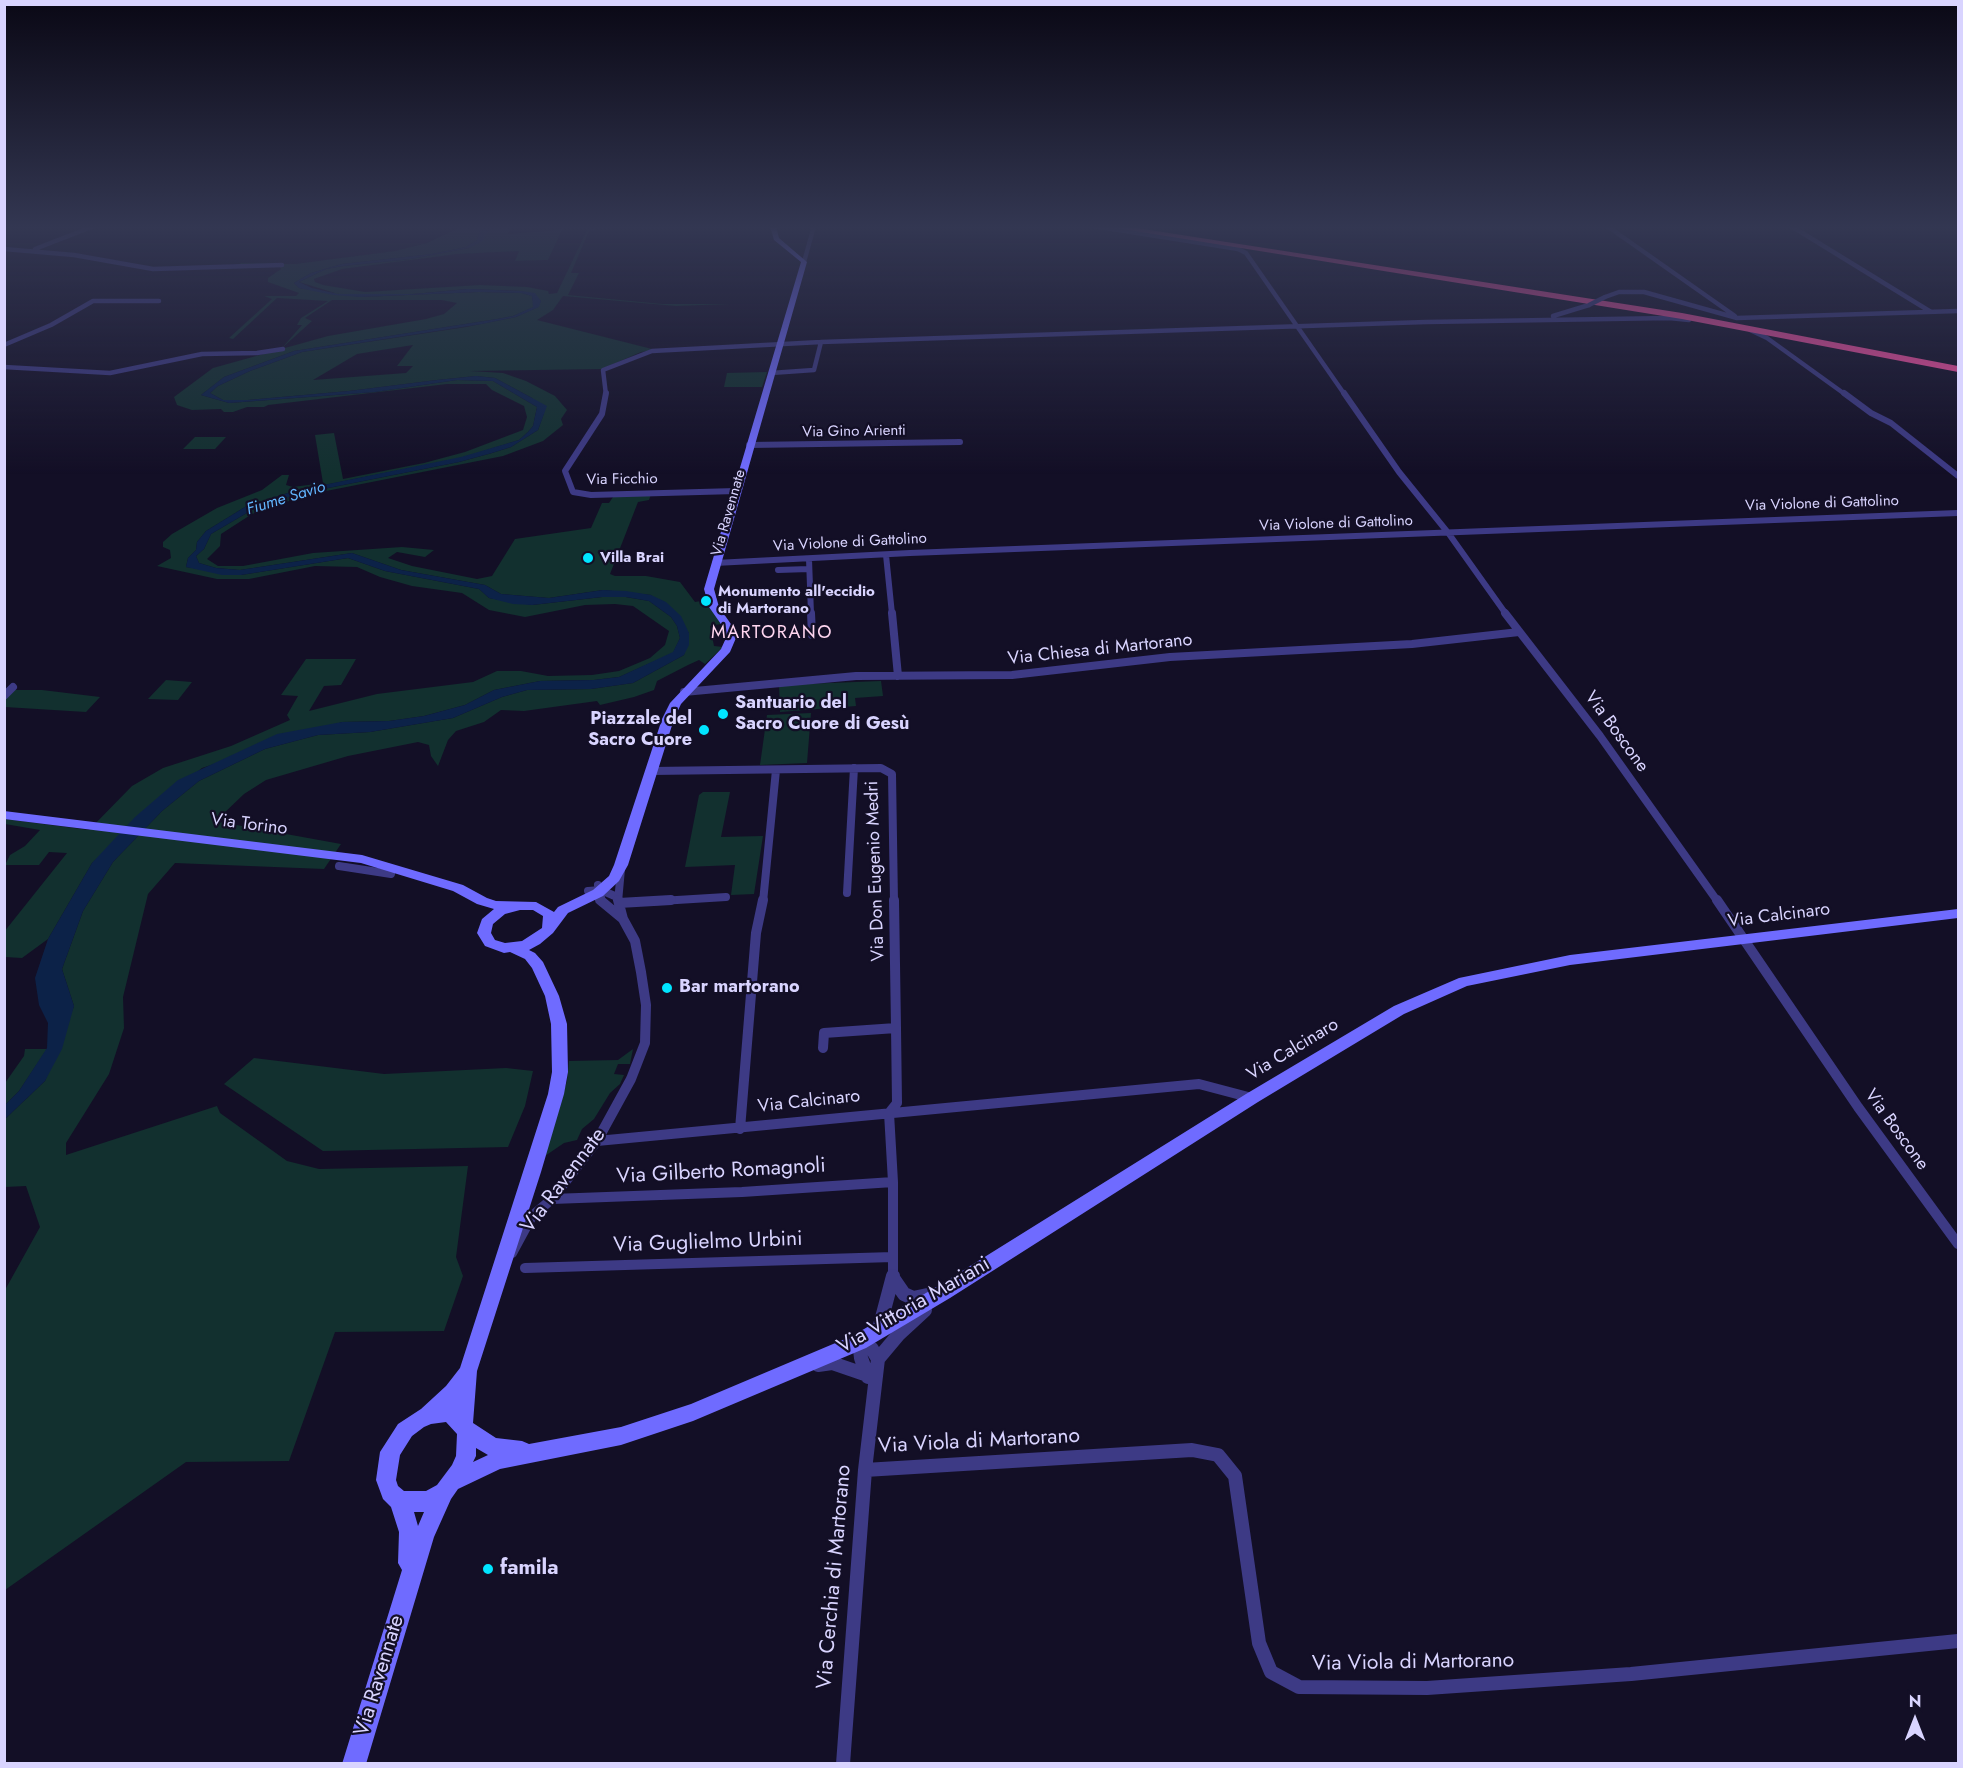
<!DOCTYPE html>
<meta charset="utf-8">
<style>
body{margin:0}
#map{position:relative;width:1963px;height:1768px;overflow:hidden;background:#130f26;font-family:Jost,sans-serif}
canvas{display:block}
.frame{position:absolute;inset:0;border:6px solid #d9d4ff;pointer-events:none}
.north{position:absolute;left:1885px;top:1690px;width:60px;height:60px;-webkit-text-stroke:4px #130f26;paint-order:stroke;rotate:0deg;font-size:16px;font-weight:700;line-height:24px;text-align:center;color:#d9d4ff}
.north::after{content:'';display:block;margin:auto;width:21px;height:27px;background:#d9d4ff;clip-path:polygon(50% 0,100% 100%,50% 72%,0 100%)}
</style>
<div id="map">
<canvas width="1963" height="1768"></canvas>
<div class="frame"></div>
<div class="north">N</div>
</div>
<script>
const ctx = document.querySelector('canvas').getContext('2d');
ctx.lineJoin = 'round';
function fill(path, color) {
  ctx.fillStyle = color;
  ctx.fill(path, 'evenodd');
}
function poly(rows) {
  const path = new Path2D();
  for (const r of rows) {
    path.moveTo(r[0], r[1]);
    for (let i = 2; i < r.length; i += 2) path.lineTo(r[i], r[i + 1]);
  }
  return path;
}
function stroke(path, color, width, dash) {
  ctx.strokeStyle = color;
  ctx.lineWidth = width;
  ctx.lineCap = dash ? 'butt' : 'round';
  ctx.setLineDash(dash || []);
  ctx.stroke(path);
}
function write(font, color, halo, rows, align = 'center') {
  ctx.font = font + ' Jost,sans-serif';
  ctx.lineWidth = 4.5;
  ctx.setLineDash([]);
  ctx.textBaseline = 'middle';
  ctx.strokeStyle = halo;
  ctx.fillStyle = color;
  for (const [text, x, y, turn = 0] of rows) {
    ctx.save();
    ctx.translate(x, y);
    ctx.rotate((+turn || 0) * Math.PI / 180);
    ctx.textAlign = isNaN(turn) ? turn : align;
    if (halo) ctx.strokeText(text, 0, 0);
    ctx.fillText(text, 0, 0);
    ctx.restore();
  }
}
fill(poly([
 [463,226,485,226,480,230,477,240,466,247,432,254,342,264,311,273,294,283,299,288,360,297,479,292,522,293,532,296,534,307,513,316,497,319,294,351,224,377,201,395,229,403,375,392,457,380,493,381,537,407,533,426,528,432,519,440,461,458,294,491,245,507,206,531,197,542,196,550,188,558,186,567,241,575,348,558,385,571,479,589,489,598,532,605,602,597,626,597,649,601,671,617,677,626,680,638,673,653,619,677,594,680,540,681,494,690,465,705,424,716,389,721,342,722,202,768,92,863,48,939,22,958,5,957,4,932,67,853,49,852,39,865,5,865,10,855,25,846,40,830,5,824,5,819,89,830,132,786,163,768,231,746,290,720,287,715,298,696,281,695,306,659,356,659,341,685,324,686,309,711,377,694,473,682,497,671,521,671,548,676,592,675,619,671,650,658,665,645,669,631,633,606,615,604,585,605,525,617,489,610,462,593,412,586,380,577,357,567,315,566,249,579,217,579,157,566,171,558,170,550,163,547,163,542,172,534,217,508,262,490,282,475,289,475,286,485,293,487,323,483,315,435,334,433,343,479,424,463,465,452,523,430,527,417,524,406,492,390,486,384,447,384,268,405,264,407,247,407,233,412,224,412,221,409,192,410,177,405,174,397,213,368,328,336,426,319,444,314,457,303,442,300,332,300,305,318,312,321,282,348,302,325,297,325,301,318,328,301,277,298,233,339,229,338,272,299,264,296,296,296,299,293,268,282,268,278,281,269,279,266,235,266,241,263,295,264,395,251,427,243],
 [493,226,511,226,508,234,549,231,569,227,562,230,548,260,515,261,519,251,457,254,342,269,314,279,315,282,323,285,365,292,480,285,527,287,548,291,549,294,557,293,587,230,597,227,595,230,589,231,571,273,579,273,568,295,662,304,730,304,676,306,563,296,553,310,537,320,656,350,641,352,602,369,470,371,503,373,526,381,555,396,567,410,561,419,563,425,543,441,503,456,306,495,252,514,221,534,220,546,207,559,218,566,243,566,313,553,402,547,434,550,425,557,397,552,388,558,412,566,477,579,492,576,515,539,591,528,602,503,609,503,613,497,651,494,649,500,638,502,610,574,615,576,646,576,680,582,695,602,707,600,721,624,710,626,714,646,723,647,705,664,699,660,688,665,657,681,654,690,634,697,600,705,597,701,524,711,501,710,484,722,456,731,448,740,438,766,431,756,429,745,418,742,348,756,266,780,244,794,221,816,220,822,341,844,324,869,175,863,148,894,123,997,124,1028,109,1074,66,1143,66,1155,217,1106,220,1113,287,1161,319,1169,468,1166,456,1257,463,1276,444,1331,335,1332,289,1461,186,1462,5,1590,5,1290,40,1227,26,1186,5,1187,5,1119,45,1081,74,1006,62,969,83,911,113,862,162,811,199,781,265,749,318,735,370,732,453,718,502,697,527,690,591,689,633,683,684,655,689,633,651,595,603,590,549,598,501,594,485,585,401,570,352,553,240,570,216,568,199,563,196,556,204,549,211,534,257,507,298,494,459,462,492,453,511,447,538,430,544,413,532,398,495,378,476,376,437,380,349,391,248,400,223,400,210,393,218,386,250,371,302,352,466,327,516,317,538,307,541,301,522,291,468,289,413,294,338,294,299,282,326,269,343,266,411,259,469,248],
 [413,345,397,366,413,366,406,373,313,380,357,354],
 [767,372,762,387,724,387,727,373],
 [195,437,226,437,215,449,183,449],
 [166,680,192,682,178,700,148,699],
 [881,681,883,696,855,698,856,706,780,712,779,685],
 [13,690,42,690,100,697,86,712,5,707,4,698],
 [811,713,807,763,760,765,767,715],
 [703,792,730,792,721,837,763,836,754,894,731,895,735,865,685,867,699,795],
 [25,1049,47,1049,19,1091,5,1105,5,1083,24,1056],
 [633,1049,630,1064,618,1064,614,1074,624,1075,620,1084,610,1093,594,1119,582,1129,577,1140,564,1143,545,1156,567,1081,569,1061,618,1060],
 [254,1058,384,1074,506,1068,533,1071,525,1106,508,1147,323,1151,224,1084]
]), '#12302f');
fill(poly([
 [485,226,493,226,485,235,483,241,469,248,411,259,343,266,326,269,299,282,312,288,338,294,413,294,468,289,522,291,535,293,541,301,539,307,516,317,482,324,302,352,250,371,218,386,210,393,223,400,248,400,349,391,437,380,476,376,495,378,547,406,538,430,511,447,492,453,459,462,298,494,257,507,211,534,204,549,196,556,199,563,216,568,240,570,352,553,401,570,485,585,501,594,549,598,603,590,626,591,651,595,666,602,681,616,689,633,689,645,684,655,633,683,591,689,527,690,502,697,453,718,370,732,318,735,265,749,199,781,162,811,113,862,83,911,62,969,74,1006,62,1049,45,1081,5,1119,5,1105,19,1091,47,1048,48,1023,39,1005,35,978,48,939,92,863,135,817,178,780,277,734,342,722,389,721,424,716,465,705,494,690,540,681,594,680,619,677,673,652,680,638,677,626,671,617,649,601,626,597,602,597,532,605,513,604,489,598,479,589,385,571,348,558,241,575,222,575,186,567,188,558,196,550,197,542,206,531,245,507,294,491,461,457,519,440,528,432,533,426,537,407,493,381,457,380,375,392,229,403,201,395,224,377,294,351,497,319,513,316,533,307,532,296,521,293,479,292,360,297,333,295,299,288,294,283,311,273,342,264,432,254,466,247,477,240,480,230]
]), '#0c2248');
stroke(poly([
 [570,226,609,226],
 [642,226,665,226],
 [1093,226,1238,249,1246,253,1345,395],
 [1607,226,1735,316],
 [1791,226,1931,312],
 [4,249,74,255,153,269,282,265],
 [35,249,94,226],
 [804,262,814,226],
 [1605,297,1619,292,1644,292,1737,318,1958,311],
 [1553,316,1589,305],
 [1750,330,1767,338,1846,395],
 [4,345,51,325,93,301,159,301],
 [4,367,110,373,202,354,257,353,283,349],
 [771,373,814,370,821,342],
 [606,395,603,370,652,351,821,342,1426,322,1669,318,1689,320]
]), '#3d3a85', 4.5);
stroke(poly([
 [606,393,602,414,565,471,573,492,591,495,736,491],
 [1344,393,1399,472,1449,534,1506,614],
 [1844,393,1871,413,1891,423,1958,476],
 [749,445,960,442],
 [886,555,892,614],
 [809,559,811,614],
 [715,563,910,553,1958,513],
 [778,570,809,569]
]), '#3d3a85', 6);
stroke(poly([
 [811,613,812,635],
 [892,613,898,676],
 [1505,613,1600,736,1718,902],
 [684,692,856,676,1012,675,1170,657,1412,644,1519,632],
 [4,696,13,687],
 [652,771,881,768,892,774,894,902],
 [339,866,391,874],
 [598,885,602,902],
 [588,891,601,890,617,897],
 [847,893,854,768],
 [618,902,621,869],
 [644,902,726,897],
 [763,902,776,770]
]), '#3d3a85', 8);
stroke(poly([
 [600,900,623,919],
 [894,900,896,1028],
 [1717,900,1858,1107,1958,1244],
 [619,903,671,900],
 [823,1048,824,1033,896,1028,897,1103,889,1113,893,1182,893,1277],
 [740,1129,756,933,763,900],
 [597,1141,1199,1084,1252,1098],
 [552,1199,742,1192,893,1182],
 [512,1253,532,1216,552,1199,597,1141,631,1079,645,1043,646,1005,641,972,635,941,623,919,618,900],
 [525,1268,893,1257]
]), '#3d3a85', 10);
stroke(poly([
 [893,1278,904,1294,913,1298,932,1294],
 [879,1329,893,1276],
 [859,1342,861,1358,868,1377],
 [859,1342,872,1349,878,1359],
 [818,1365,832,1363,867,1375],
 [865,1470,1192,1450,1218,1455,1235,1476,1259,1643,1271,1672,1299,1687,1427,1688,1631,1674,1958,1641],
 [843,1764,865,1470,878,1359,899,1334,925,1310]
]), '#3d3a85', 14);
fill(poly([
 [770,226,776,226,779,238,807,262,714,589,719,607,733,627,736,638,730,652,681,704,674,719,628,865,619,881,603,896,568,913,553,933,540,944,529,950,535,953,543,962,559,996,567,1024,568,1072,564,1094,541,1172,477,1371,473,1423,496,1438,522,1441,529,1444,621,1427,691,1404,852,1336,938,1286,1246,1094,1394,1006,1459,978,1570,955,1958,909,1958,918,1570,965,1467,986,1404,1014,1258,1102,950,1298,866,1348,693,1421,621,1445,500,1469,458,1489,451,1499,434,1537,366,1764,342,1764,402,1570,398,1563,399,1532,391,1507,383,1499,376,1480,380,1452,398,1424,421,1409,446,1386,460,1368,548,1094,552,1072,551,1024,545,996,532,968,525,959,510,952,504,953,485,946,477,933,482,919,494,909,477,904,453,891,361,863,4,819,4,811,362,855,463,885,487,898,496,901,536,902,554,912,558,907,593,890,609,876,614,865,662,719,670,703,721,649,726,638,723,627,709,607,704,589,801,262,774,240,770,226],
 [520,910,533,910,543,916,542,928,522,941,505,943,495,940,491,933,493,924,505,914,520,910],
 [446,1422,457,1434,456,1456,452,1465,437,1485,426,1491,404,1491,398,1486,396,1480,400,1455,412,1436,424,1427,431,1424,446,1422],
 [476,1448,488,1455,473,1462,476,1456,476,1448],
 [414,1512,424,1512,418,1526,414,1512]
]), '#6f6bff');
fill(poly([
 [4,226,12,226,4,230,4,226]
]), '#e055d1');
fill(poly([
 [1104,226,1124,226,1682,313,1958,366,1958,372,1682,319,1104,226]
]), '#ff4fa3');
stroke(poly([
 [1589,305,1605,297]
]), '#3d3a85', 4.5);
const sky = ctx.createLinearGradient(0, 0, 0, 474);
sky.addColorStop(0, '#0a0815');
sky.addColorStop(0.48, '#333752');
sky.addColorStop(1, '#33375200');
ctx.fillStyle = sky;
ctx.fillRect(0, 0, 1963, 474);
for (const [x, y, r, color] of [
 [588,558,6,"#00e5ff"],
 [706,601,6,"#00e5ff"],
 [723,714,6,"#00e5ff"],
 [704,730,6,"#00e5ff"],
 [667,988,6,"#00e5ff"],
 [488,1569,6,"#00e5ff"]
]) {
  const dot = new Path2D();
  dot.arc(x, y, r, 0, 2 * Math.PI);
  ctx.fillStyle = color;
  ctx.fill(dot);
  stroke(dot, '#130f26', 2);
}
write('15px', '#d9d4ff', '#130f26', [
 ["Via Gino Arienti",854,432,-1],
 ["Via Ficchio",622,480,-1],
 ["Via Violone di Gattolino",1822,504,-2],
 ["Via Ravennate",729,513,-74],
 ["Via Violone di Gattolino",1336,524,-2],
 ["Via Violone di Gattolino",850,543,-3]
]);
write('bold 15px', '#d9d4ff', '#130f26', [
 ["Villa Brai",600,558],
 ["Monumento all'eccidio",718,592],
 ["di Martorano",718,609]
], 'left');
write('italic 16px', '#62b6ff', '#130f26', [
 ["Fiume Savio",286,499,-17]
]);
ctx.letterSpacing = '1.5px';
write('18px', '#ffd6f0', '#130f26', [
 ["MARTORANO",772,634]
]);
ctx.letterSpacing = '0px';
write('18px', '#d9d4ff', '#130f26', [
 ["Via Chiesa di Martorano",1100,650,-6],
 ["Via Boscone",1616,732,54],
 ["Via Torino",249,825,7],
 ["Via Don Eugenio Medri",876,871,-92],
 ["Via Calcinaro",1779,916,-7],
 ["Via Calcinaro",1293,1050,-31],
 ["Via Calcinaro",809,1102,-6],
 ["Via Boscone",1896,1130,54]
]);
write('bold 18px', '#d9d4ff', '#130f26', [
 ["Santuario del",735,704],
 ["Sacro Cuore di Gesù",735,725],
 ["Piazzale del",692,720,"right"],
 ["Sacro Cuore",692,741,"right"],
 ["Bar martorano",679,988]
], 'left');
write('21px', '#d9d4ff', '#130f26', [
 ["Via Gilberto Romagnoli",721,1172,-3],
 ["Via Ravennate",564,1181,-53],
 ["Via Guglielmo Urbini",708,1243,-2],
 ["Via Vittoria Mariani",914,1306,-30],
 ["Via Viola di Martorano",979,1442,-3],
 ["Via Cerchia di Martorano",835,1577,-85],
 ["Via Viola di Martorano",1413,1663,-1],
 ["Via Ravennate",380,1676,-73]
]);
write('bold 21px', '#d9d4ff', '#130f26', [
 ["famila",500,1569]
], 'left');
</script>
